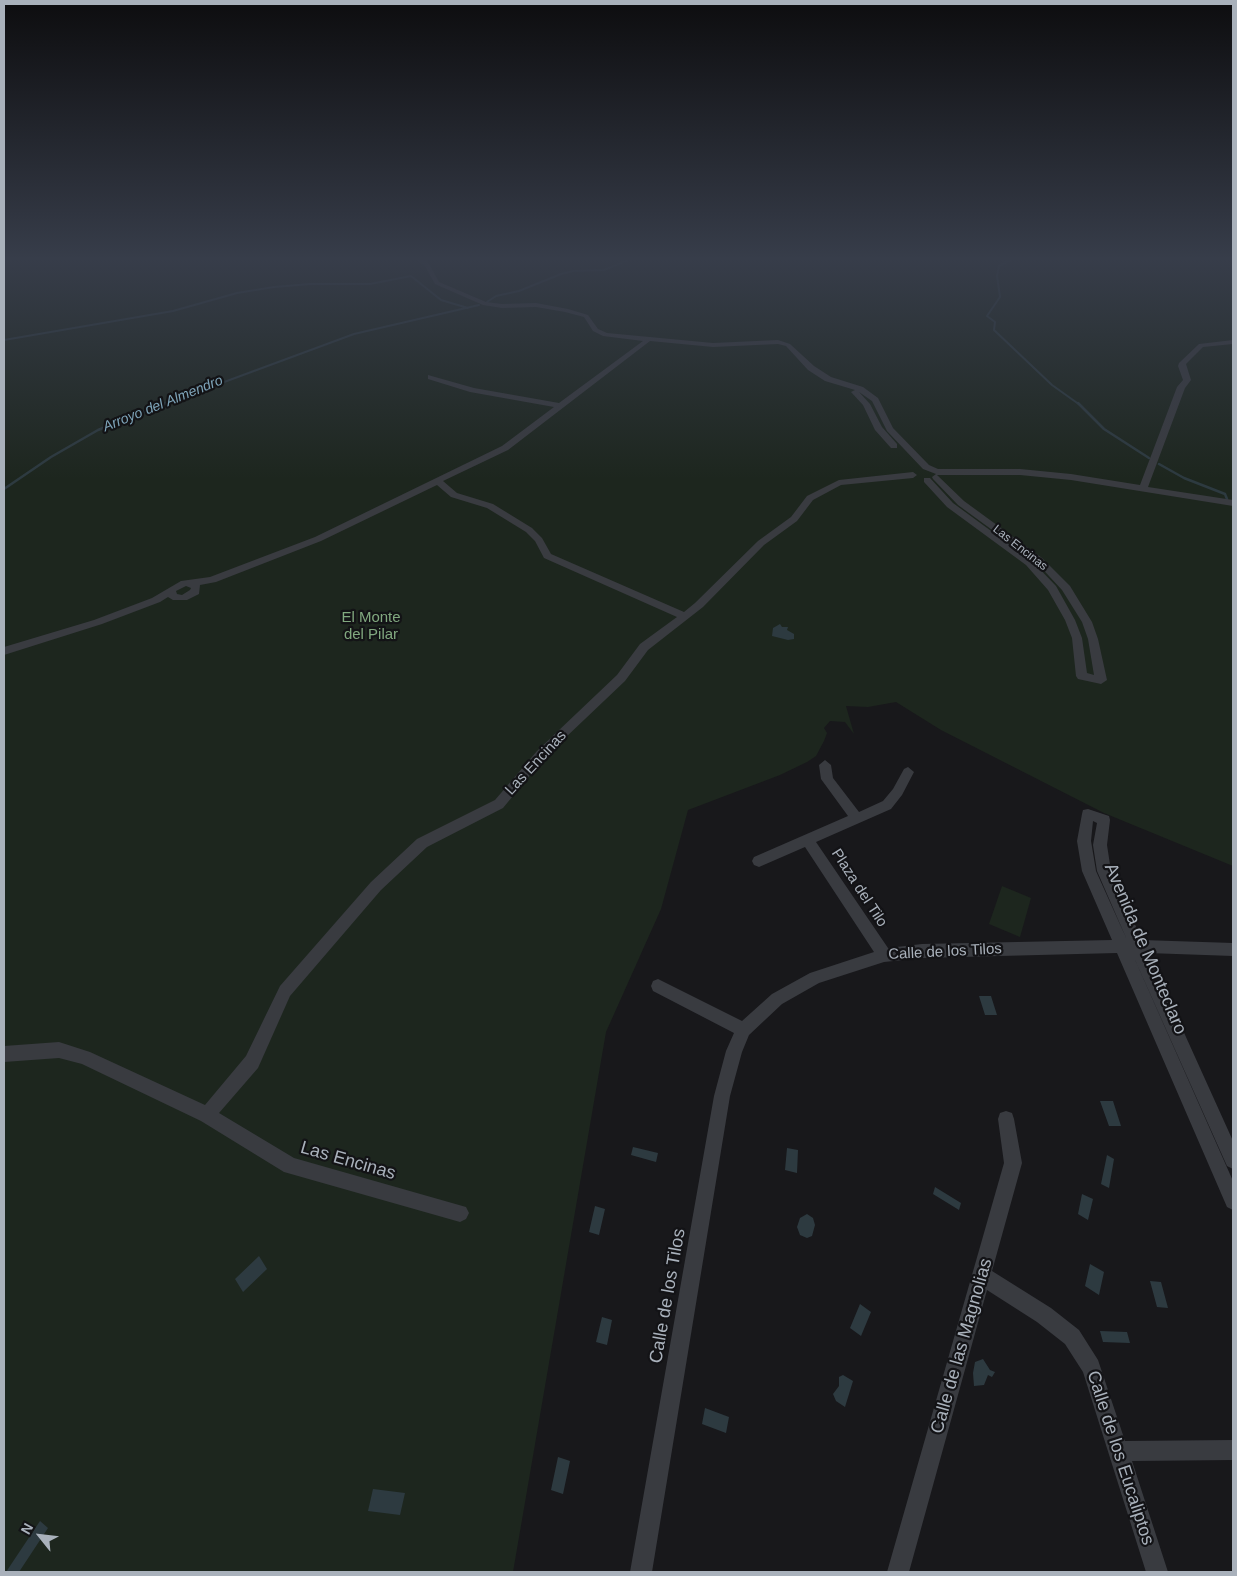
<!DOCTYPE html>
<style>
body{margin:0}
#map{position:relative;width:1237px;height:1576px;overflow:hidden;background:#18181b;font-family:Helvetica,sans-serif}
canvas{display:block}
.frame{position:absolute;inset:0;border:5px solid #a9b1bb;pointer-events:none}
.north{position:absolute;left:15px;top:1511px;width:50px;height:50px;-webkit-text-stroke:4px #131316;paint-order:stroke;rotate:299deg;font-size:14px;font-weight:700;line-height:20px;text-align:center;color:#a9b1bb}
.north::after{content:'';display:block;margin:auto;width:18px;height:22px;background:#a9b1bb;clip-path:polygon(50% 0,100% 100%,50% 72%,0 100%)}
</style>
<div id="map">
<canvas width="1237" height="1576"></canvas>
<div class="frame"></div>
<div class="north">N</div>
</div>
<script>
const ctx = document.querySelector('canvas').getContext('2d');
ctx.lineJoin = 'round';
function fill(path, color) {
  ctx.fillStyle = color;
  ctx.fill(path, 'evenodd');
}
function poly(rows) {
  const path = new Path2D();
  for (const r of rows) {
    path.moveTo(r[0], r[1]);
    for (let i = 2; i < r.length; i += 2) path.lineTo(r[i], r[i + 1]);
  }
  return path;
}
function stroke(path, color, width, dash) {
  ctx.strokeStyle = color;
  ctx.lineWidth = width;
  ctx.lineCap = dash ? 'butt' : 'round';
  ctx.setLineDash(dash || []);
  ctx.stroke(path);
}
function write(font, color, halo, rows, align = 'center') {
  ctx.font = font + ' Helvetica,sans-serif';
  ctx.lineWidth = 4.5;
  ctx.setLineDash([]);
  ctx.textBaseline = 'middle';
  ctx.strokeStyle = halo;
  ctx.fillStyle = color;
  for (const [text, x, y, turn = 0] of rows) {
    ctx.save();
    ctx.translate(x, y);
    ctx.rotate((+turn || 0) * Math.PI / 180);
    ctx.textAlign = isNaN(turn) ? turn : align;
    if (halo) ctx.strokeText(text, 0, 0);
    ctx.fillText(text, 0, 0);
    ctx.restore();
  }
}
fill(poly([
 [4,258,1233,258,1233,866,1104,813,941,730,896,702,868,707,846,706,854,734,845,722,830,721,824,728,827,733,824,741,816,756,807,762,780,775,688,810,661,909,606,1032,513,1572,4,1572],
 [1002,886,1031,898,1020,937,989,924]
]), '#1d261e');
fill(poly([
 [780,624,782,627,788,627,787,630,794,634,794,639,788,640,772,636,773,628],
 [979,996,991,996,997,1015,985,1015],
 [1100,1101,1113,1101,1121,1126,1109,1126],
 [633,1147,658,1153,656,1162,631,1155],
 [787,1148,798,1150,797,1173,785,1170],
 [1107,1155,1114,1159,1109,1188,1101,1184],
 [935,1187,961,1203,959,1210,933,1194],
 [1082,1194,1093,1199,1088,1220,1078,1214],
 [595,1206,605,1209,599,1235,589,1232],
 [807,1214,813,1218,815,1225,812,1236,807,1238,800,1235,797,1227,800,1218],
 [259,1256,267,1269,243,1292,235,1279],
 [1090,1264,1104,1272,1099,1295,1085,1286],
 [1150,1281,1161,1282,1168,1308,1157,1307],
 [860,1304,871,1312,861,1336,850,1328],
 [602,1317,612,1320,607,1345,596,1342],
 [1100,1331,1127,1332,1130,1343,1103,1342],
 [983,1359,990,1370,995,1372,992,1377,988,1375,984,1385,974,1386,973,1373,975,1362],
 [843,1375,853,1381,845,1407,836,1401,833,1394,839,1386,839,1377],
 [705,1408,729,1417,726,1433,702,1424],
 [558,1457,570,1461,563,1494,551,1490],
 [373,1489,405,1493,400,1515,368,1511],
 [40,1521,48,1528,19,1572,6,1572]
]), '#2d3a40');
stroke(poly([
 [1014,258,999,266,997,276,1000,297,987,316,995,322,994,330,1052,385,1080,405],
 [487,302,496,296,519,291,561,274,573,271,604,270,633,258],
 [4,340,173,311,237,293,274,287,310,284,370,284,411,276,441,300,468,308],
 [162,405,354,334,479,305]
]), '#2d3a40', 2);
stroke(poly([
 [1078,403,1104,429,1149,458],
 [1159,464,1184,478,1225,494,1227,499],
 [4,489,51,457,98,430,166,403]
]), '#2d3a40', 2.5);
fill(poly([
 [414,258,422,258,429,264,439,282,486,302,502,304,536,303,568,309,588,315,598,329,607,333,713,343,778,340,790,344,814,366,831,377,863,387,878,398,893,428,929,465,938,469,1020,469,1071,474,1140,485,1177,387,1183,380,1178,366,1179,363,1199,344,1233,340,1233,344,1203,347,1186,364,1191,380,1185,388,1148,487,1233,500,1233,506,1071,480,1020,475,937,475,964,501,1042,558,1070,586,1092,622,1098,639,1107,680,1101,684,1078,679,1076,676,1072,638,1065,620,1048,590,1026,565,947,507,924,482,924,478,930,478,953,503,1032,561,1056,586,1075,620,1082,638,1087,673,1094,675,1088,639,1082,622,1062,590,1036,562,958,505,933,479,932,477,936,474,923,469,887,431,872,401,859,392,870,404,882,427,897,444,897,448,891,448,875,430,863,405,851,392,855,390,825,381,808,370,786,346,778,344,713,347,650,341,508,450,443,481,457,493,493,504,532,528,542,538,551,554,684,612,695,603,758,541,791,517,807,496,839,480,913,472,917,475,913,478,841,485,813,500,797,521,764,545,703,607,648,650,625,681,545,757,503,808,427,847,381,890,290,996,258,1068,219,1113,294,1158,466,1207,469,1213,466,1219,460,1222,284,1172,201,1121,82,1064,59,1058,4,1062,4,1046,59,1042,90,1052,205,1105,246,1056,280,986,371,882,417,839,495,800,537,751,617,675,640,644,677,617,544,558,535,541,526,532,487,508,451,497,437,485,321,541,216,582,200,585,199,594,187,600,173,600,168,597,160,602,102,624,4,655,4,647,94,620,152,598,181,581,210,577,315,537,502,446,554,407,470,392,428,379,428,375,474,388,559,403,643,341,603,336,593,331,584,317,565,312,536,307,502,308,483,305,435,284,425,266,414,258],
 [186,586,191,588,190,590,182,595,177,594,176,591,186,586],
 [825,760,831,765,833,778,859,812,883,801,893,789,904,769,908,767,914,772,902,795,891,809,816,842,888,948,922,944,1112,940,1082,871,1077,841,1082,814,1083,810,1088,809,1109,816,1110,820,1107,845,1111,871,1142,940,1233,943,1233,956,1148,953,1233,1141,1233,1169,1227,1166,1132,953,1233,1181,1233,1210,1227,1207,1117,953,922,958,884,962,819,983,782,1004,749,1035,742,1052,730,1096,652,1572,630,1572,714,1096,726,1051,734,1033,653,991,651,986,653,981,658,979,742,1021,772,994,810,973,874,952,805,847,759,867,754,865,752,861,754,857,848,816,821,779,819,765,825,760],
 [1093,821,1097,823,1093,845,1097,871,1127,940,1096,871,1091,841,1093,821],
 [1006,1111,1012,1113,1014,1119,1022,1163,992,1271,1051,1308,1079,1330,1098,1360,1125,1441,1233,1440,1233,1460,1132,1461,1168,1572,1146,1572,1083,1372,1065,1344,1037,1322,987,1290,909,1572,887,1572,1004,1163,998,1119,1000,1113,1006,1111]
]), '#393b40');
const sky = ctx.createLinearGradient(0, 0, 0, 479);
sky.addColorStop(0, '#0d0d0f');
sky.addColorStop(0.54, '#373d4a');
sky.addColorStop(1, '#373d4a00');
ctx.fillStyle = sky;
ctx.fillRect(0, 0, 1237, 479);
write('12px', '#a9b1bb', '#131316', [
 ["Las Encinas",1020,548,38]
]);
write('italic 14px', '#7ea4b9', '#131316', [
 ["Arroyo del Almendro",163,404,-22]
]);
write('15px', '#81a87f', '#131316', [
 ["El Monte",371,618],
 ["del Pilar",371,635]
]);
write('15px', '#a9b1bb', '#131316', [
 ["Las Encinas",536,763,-47],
 ["Plaza del Tilo",859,888,57],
 ["Calle de los Tilos",945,952,-3]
]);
write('18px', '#a9b1bb', '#131316', [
 ["Avenida de Monteclaro",1145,949,67],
 ["Las Encinas",348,1161,16],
 ["Calle de los Tilos",668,1296,-80],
 ["Calle de las Magnolias",962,1346,-74],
 ["Calle de los Eucaliptos",1120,1458,72]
]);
</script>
